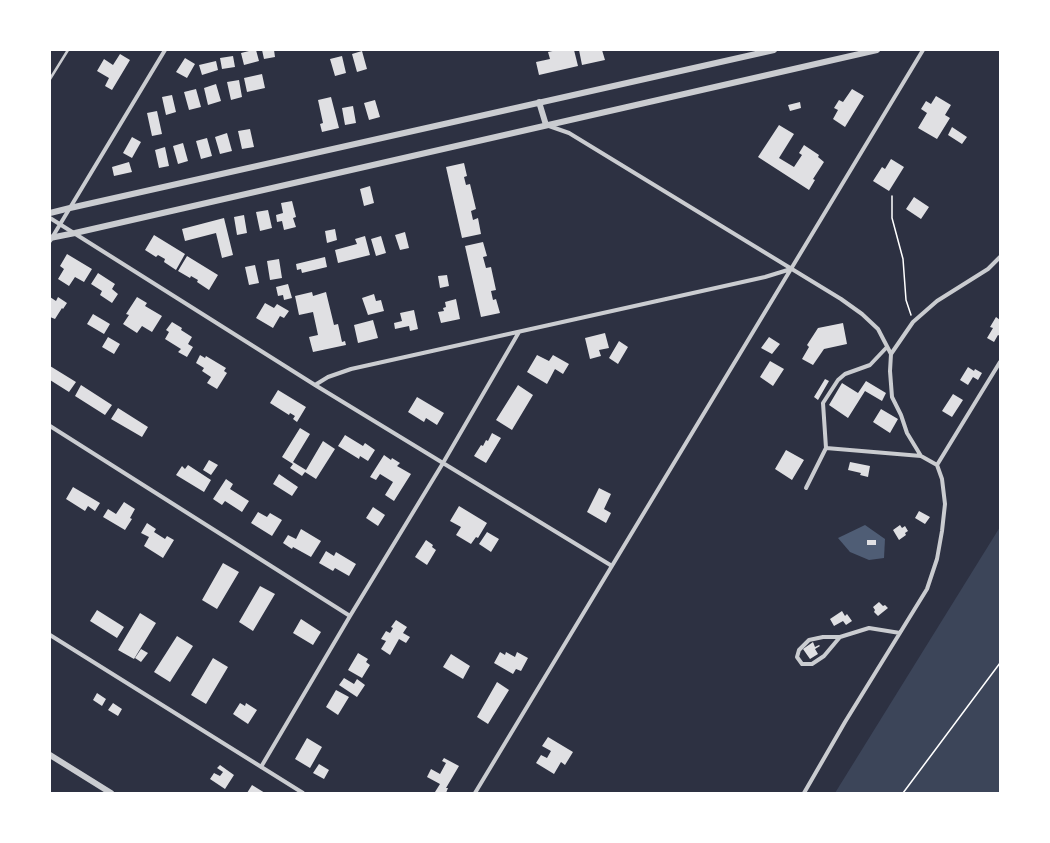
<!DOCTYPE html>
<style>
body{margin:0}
#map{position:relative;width:1050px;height:843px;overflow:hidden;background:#2d3142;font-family:"Space Grotesk",sans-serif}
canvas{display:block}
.frame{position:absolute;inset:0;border:51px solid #fff;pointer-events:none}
</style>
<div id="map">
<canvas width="1050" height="843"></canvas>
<div class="frame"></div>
</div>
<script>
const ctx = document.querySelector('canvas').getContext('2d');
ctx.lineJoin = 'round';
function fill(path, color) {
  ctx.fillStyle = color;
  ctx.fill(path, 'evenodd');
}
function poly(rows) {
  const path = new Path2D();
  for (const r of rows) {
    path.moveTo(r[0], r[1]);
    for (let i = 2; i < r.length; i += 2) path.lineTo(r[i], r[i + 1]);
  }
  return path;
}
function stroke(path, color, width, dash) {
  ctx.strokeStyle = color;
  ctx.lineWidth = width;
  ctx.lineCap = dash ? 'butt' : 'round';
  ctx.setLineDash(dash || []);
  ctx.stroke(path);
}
fill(poly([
 [1000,527,1000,793,835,793]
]), '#3c4559');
fill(poly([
 [865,525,885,539,884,558,869,560,850,552,838,538]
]), '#4f5d75');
fill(poly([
 [253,50,256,50,259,61,244,65,241,53],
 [262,50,274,50,275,57,264,59],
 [557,50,574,50,578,66,539,75,536,62,550,59,548,52],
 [579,50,602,50,605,60,582,65],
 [362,51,367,69,357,72,352,54],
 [120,54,130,60,112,90,105,86,109,78,97,71,104,59,113,65],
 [233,56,235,67,222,69,220,58],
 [342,56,346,73,335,76,330,59],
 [185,58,195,64,187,78,176,72],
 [216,61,218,70,202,75,199,65],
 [262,74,265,88,247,92,244,78],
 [239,80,242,97,231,100,227,82],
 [216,84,221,101,208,105,204,88],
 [196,89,201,107,189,110,184,92],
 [852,89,864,96,845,127,833,119,838,110,834,108,839,100,843,102],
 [172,95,176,112,166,115,162,97],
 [936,96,951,105,945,115,950,118,937,139,918,128,927,113,921,109,926,101,931,104],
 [331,97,339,128,322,132,320,124,323,123,318,100],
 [375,100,380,117,369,120,364,103],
 [800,102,801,108,790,111,788,105],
 [353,106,356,123,345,125,342,108],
 [157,111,162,134,152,136,147,113],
 [779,125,794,134,779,158,794,167,802,155,799,153,804,145,819,155,818,157,824,162,813,179,815,180,809,190,758,157],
 [952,127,967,137,962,144,948,135],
 [250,129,254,147,242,149,238,131],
 [227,133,232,151,220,154,215,137],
 [132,137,141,142,132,158,123,153],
 [207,138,212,156,201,159,196,141],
 [183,143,188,161,178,164,173,146],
 [165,147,169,166,159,168,155,150],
 [891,159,904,167,889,191,873,181,882,167,885,169],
 [129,162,132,172,114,176,112,167],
 [464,163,467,176,464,177,466,185,470,184,476,209,471,211,473,220,478,218,481,234,462,238,446,167],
 [370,186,374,203,364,206,360,189],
 [914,197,929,207,921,219,906,209],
 [292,201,296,217,293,218,296,227,284,230,282,221,277,222,276,215,283,213,281,203],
 [268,210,272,228,260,231,256,212],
 [244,215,247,233,237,235,234,217],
 [224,218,233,255,222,258,216,233,185,241,182,229],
 [335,229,337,240,327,243,325,231],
 [405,232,409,248,400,250,395,235],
 [154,235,185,254,176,270,164,262,165,259,158,255,156,257,145,250],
 [365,236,370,255,338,263,335,250,357,244,355,239],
 [381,236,386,253,376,256,371,239],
 [483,242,487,256,483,257,486,268,491,267,496,290,491,291,493,300,496,299,500,313,481,317,465,246],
 [67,254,92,269,84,282,75,277,69,286,58,279,64,269,60,266],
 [187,256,218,275,209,290,197,282,198,280,191,276,190,278,178,271],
 [325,257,327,267,302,273,301,269,297,270,296,264],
 [279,259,282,278,270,280,267,261],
 [255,265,259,283,249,285,245,267],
 [98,273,115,284,112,289,118,294,112,303,100,295,102,291,91,284],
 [447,275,449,286,440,288,438,276],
 [288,284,292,298,284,300,283,295,278,296,276,287],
 [312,292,313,296,326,292,334,325,338,324,342,342,345,341,346,345,313,352,309,337,318,335,313,312,299,315,295,296],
 [374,294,376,301,381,300,384,311,368,315,362,298],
 [50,297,56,301,58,297,67,303,63,309,62,308,55,319,50,317],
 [137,297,147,303,145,306,162,316,152,332,142,326,137,333,123,324,129,315,126,314],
 [456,299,460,319,441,323,438,312,444,311,443,308,446,307,445,302],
 [265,303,274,308,277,304,289,311,284,318,280,316,273,328,256,318],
 [414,310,418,329,410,331,409,326,395,329,394,323,402,321,400,313],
 [93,314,110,324,104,334,87,324],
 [996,317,1000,320,1000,336,998,335,994,342,987,338,993,328,990,327],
 [373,320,378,338,358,343,354,325],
 [172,322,182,328,181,330,192,337,188,344,193,347,187,357,178,352,181,349,165,339,169,332,166,330],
 [843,323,847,344,824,349,813,365,802,359,809,347,807,345,818,328],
 [605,333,609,348,599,350,601,356,590,359,585,338],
 [108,337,120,344,114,354,102,347],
 [769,337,780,344,772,354,761,348],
 [619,341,628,347,618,364,609,358],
 [200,355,205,358,206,356,226,368,224,371,227,373,217,389,207,383,211,377,202,371,204,368,196,363],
 [537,355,549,361,553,355,569,364,563,374,555,369,547,384,527,372],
 [770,361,784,369,773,386,760,377],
 [50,366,76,382,69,392,50,380],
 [968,367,974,371,975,369,982,373,978,380,973,377,968,385,960,380],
 [825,379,829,381,818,400,814,397],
 [866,381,886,393,882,401,865,391,848,418,829,405,842,383,858,393],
 [81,385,112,405,105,415,75,396],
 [518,385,533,395,512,430,496,420],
 [278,390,306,407,297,422,293,419,295,416,290,413,289,415,270,403],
 [953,394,963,400,952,417,942,411],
 [417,397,444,413,437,425,426,418,424,422,408,412],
 [118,408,148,427,142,437,111,419],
 [881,409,898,419,890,433,873,422],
 [300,428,310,434,293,462,306,470,323,441,335,449,316,479,305,472,302,476,290,468,293,464,282,457],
 [492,433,501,438,486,463,474,456,481,445,483,446,486,440,488,441],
 [345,435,363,446,365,443,375,450,368,461,360,456,359,459,338,446],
 [786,450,804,460,792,480,775,469],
 [384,455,391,460,392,458,400,463,397,466,411,474,394,501,385,495,393,482,380,474,376,480,370,477],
 [209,460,218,465,211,475,203,470],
 [850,462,870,466,868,477,860,475,861,473,848,470],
 [188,465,211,480,204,492,176,475,182,466,185,469],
 [279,474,298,487,292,496,273,484],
 [226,479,233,484,230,489,249,501,242,512,225,501,222,505,213,499],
 [73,487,100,503,95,511,88,506,85,511,66,499],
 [599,488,611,494,604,509,611,513,606,523,587,512],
 [124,502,135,509,130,518,132,519,125,530,103,517,108,509,116,514],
 [459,506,487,523,478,538,476,537,471,544,456,535,461,527,450,521],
 [373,507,385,515,378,526,366,518],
 [919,511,930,517,925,524,915,518],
 [258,512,267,517,270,513,282,520,272,536,251,523],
 [147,523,156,529,154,532,165,539,167,536,174,540,163,558,144,546,149,537,141,533],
 [900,525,902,528,905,526,908,531,905,533,906,535,899,540,893,530],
 [301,529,321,541,311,557,293,547,292,549,283,543,288,535,296,539],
 [487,532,499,539,491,552,479,544],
 [426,540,433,545,432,547,436,550,427,565,415,557],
 [867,540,876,540,876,545,867,545],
 [326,551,334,556,336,552,356,564,349,576,335,568,333,571,319,563],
 [223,563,239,572,217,609,202,600],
 [260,586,275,594,253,631,239,622],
 [879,602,883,606,885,605,888,608,878,616,874,612,875,610,873,607],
 [97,610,124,627,117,638,90,621],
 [842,611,845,616,847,614,852,621,846,625,843,621,834,626,830,619],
 [140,613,156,623,134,659,118,650],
 [301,619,321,632,313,645,293,633],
 [396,620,407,627,403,633,410,637,406,643,399,639,390,655,381,649,386,641,381,639,386,631,390,633,393,628,391,627],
 [177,636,193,646,170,682,154,672],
 [813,642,815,647,819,645,820,646,815,649,818,654,810,659,803,649],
 [141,649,148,653,141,662,135,658],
 [500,652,505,655,506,652,515,657,517,652,528,658,521,671,516,669,513,674,494,663],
 [358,653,368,659,366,662,370,665,362,678,348,670],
 [451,654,470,666,463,679,443,667],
 [213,658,228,667,206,704,191,695],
 [344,678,354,684,357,679,365,685,357,697,339,685],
 [497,682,509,690,488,724,477,717],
 [336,690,349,697,338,715,326,707],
 [97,693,106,699,102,706,93,700],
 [113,703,122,709,118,716,108,710],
 [240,703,245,706,246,703,257,710,248,724,233,714],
 [548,737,573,752,565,765,561,762,554,774,536,763,541,755,547,758,551,751,542,746],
 [307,738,322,747,310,768,295,759],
 [444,758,459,766,446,788,448,788,446,793,436,793,435,792,440,784,427,777,431,769,440,774,446,763,442,761],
 [319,764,329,770,324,779,313,773],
 [220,765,234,775,225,789,210,779,214,773,220,776,223,772,217,768],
 [252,785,265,793,247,793]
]), '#e0e0e3');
stroke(poly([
 [892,196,892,218,903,259,906,300,911,315],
 [903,793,1000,663]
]), '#fff', 1.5);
stroke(poly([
 [50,79,68,50]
]), '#caccd0', 2.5);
stroke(poly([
 [549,126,569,133,841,299,862,314,878,329,891,354],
 [50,218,315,385,612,566],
 [50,241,165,50],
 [887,347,870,365,845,374,838,380,823,403,826,448,921,456],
 [315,385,328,377,351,369,765,277,791,269],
 [50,426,350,616],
 [937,465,1000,362],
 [806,488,826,448],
 [50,635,303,793],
 [840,637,824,656,812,664,802,664,797,657,799,650,809,640,823,637,840,637,869,628,900,633],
 [261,767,350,616,443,463,519,332],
 [475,793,923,50],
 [804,793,845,722,927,589,937,559,942,531,945,504,942,479,937,465,921,456,907,433,901,415,892,397,890,371,891,354,913,322,937,301,988,269,1000,257]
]), '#caccd0', 4);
stroke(poly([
 [539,102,546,125],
 [50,213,70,208,774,50],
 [50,238,75,233,877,50],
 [50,755,111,793]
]), '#caccd0', 6);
</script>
